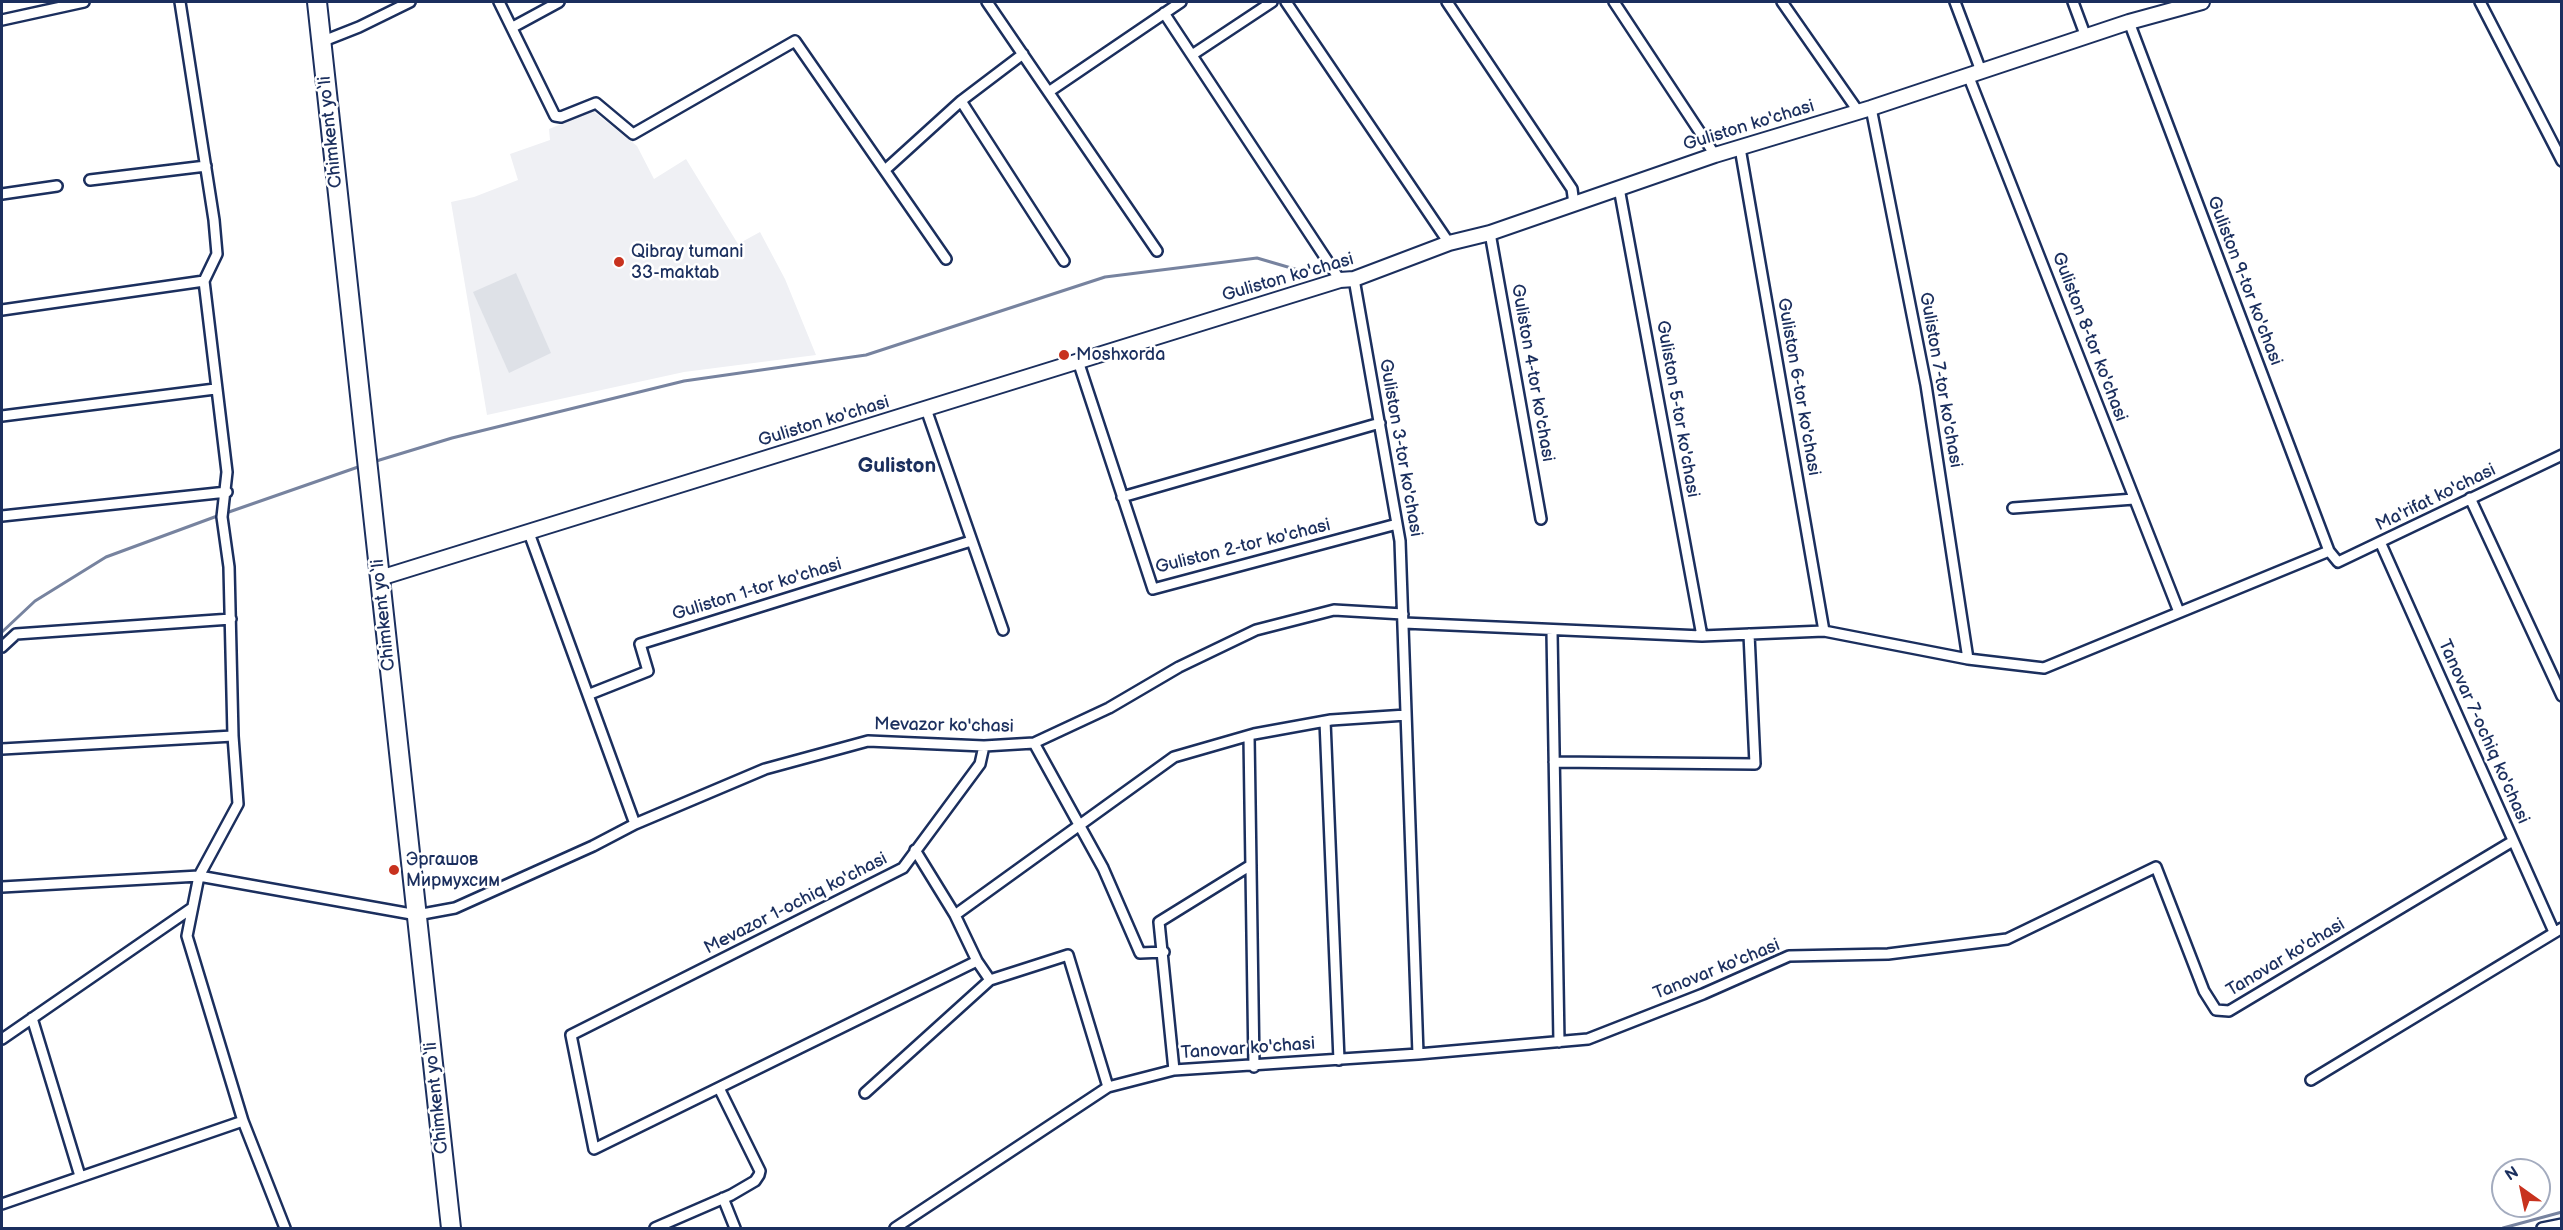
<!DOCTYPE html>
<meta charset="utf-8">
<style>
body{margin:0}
#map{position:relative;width:2563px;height:1230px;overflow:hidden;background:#fff;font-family:"Balsamiq Sans",sans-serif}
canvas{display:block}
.frame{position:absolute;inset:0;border:3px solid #1b2f5e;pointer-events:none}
.north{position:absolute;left:2491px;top:1158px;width:60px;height:60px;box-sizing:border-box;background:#fff;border:2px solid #a4acbf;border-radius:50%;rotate:327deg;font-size:16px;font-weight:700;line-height:24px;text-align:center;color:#1b2f5e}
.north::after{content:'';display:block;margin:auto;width:21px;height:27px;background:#c8321e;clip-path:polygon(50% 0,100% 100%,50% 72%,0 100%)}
</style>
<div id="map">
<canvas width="2563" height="1230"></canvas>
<div class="frame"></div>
<div class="north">N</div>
</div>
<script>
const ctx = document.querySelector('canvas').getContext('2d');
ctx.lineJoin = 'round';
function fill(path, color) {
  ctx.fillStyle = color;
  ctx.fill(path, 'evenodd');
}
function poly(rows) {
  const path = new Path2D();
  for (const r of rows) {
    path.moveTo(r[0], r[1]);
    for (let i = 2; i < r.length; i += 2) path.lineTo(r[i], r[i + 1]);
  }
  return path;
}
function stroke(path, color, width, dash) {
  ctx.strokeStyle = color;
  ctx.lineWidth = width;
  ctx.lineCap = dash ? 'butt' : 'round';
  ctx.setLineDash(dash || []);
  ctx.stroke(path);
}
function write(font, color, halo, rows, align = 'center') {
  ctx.font = font + ' "Balsamiq Sans",sans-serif';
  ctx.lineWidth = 5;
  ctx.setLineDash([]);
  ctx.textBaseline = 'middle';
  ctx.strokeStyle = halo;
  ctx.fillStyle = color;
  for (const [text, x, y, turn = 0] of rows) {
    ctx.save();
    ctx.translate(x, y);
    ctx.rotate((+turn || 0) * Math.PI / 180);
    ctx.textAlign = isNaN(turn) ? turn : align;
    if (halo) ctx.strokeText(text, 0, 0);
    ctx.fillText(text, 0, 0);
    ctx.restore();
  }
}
fill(poly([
 [593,111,637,146,654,179,686,159,738,244,760,232,785,279,816,355,684,372,487,415,451,202,474,197,518,180,510,154,550,140,549,129]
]), '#eff0f4');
fill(poly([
 [516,273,551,353,509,373,473,292]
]), '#dee1e7');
stroke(poly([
 [373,462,452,438,684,381,866,355,1105,277,1257,258,1298,270],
 [226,513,361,466],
 [2,632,35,601,106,557,220,515],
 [2503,1228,2562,1212]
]), '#77839f', 3);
const street = poly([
 [180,2,214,220,217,254,204,281,227,472,222,517,229,567,233,736,238,804,199,876,187,936,243,1121,285,1228],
 [499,2,555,116,561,117,596,103,633,134,795,41,946,259],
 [987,2,1157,251],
 [1286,2,1449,243],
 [1447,2,1572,189,1574,204],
 [1614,2,1715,155],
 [1782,2,1858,111],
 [1955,2,1981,71],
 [2073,2,2086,37],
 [2480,2,2562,161],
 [1164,13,1340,280],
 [2,20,84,2],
 [2129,22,2329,551,2338,562,2562,455],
 [513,27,559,2],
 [321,42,359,27,410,2],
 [1192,55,1272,2],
 [1968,75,2179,612],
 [1050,91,1181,2],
 [961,101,1064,261],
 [1871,108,1926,385,1968,659],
 [1740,148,1824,631],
 [885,170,961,101,1023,54],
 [90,180,206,166],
 [1619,188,1702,636],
 [2,194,57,186],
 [1490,233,1541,519],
 [1354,279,1400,541,1418,1054],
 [2,310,204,281],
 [1078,361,1153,589,1397,524],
 [926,409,1003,630],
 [2,416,215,389],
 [1122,497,1380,423],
 [2470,498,2562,696],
 [2013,508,2134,499],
 [2,516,227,492],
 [529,533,635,824],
 [2381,544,2554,932],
 [1404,623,1702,636,1824,631,1968,659,2044,668,2329,551],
 [1552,632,1559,1042],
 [2,647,16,634,231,619],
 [590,694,648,671,640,644,971,541],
 [1325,721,1339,1060],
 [1249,736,1254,1067],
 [1034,743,1103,868,1140,953,1164,952],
 [2,749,233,736],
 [1554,762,1755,764,1749,634],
 [915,850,955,915,977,961,990,980],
 [2,887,199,876,417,915,455,908,593,846,635,824,765,769,868,741,984,746,1034,743,1109,708,1179,667,1256,630,1334,610,1403,614],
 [955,915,1174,757,1254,734,1331,720,1406,715],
 [977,961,594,1149,571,1035,903,868,980,764,984,746],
 [32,1018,80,1176],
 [2,1039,192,908],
 [1174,1070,1159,922,1251,865],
 [2311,1080,2562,928],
 [865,1093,990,980,1068,955,1108,1087],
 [723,1198,735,1228],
 [2,1204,243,1121],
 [655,1228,731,1195,755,1181,759,1175,760,1171,719,1088],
 [895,1228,1108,1087,1174,1070,1418,1054,1588,1039,1703,994,1789,956,1888,954,2007,939,2156,867,2204,991,2216,1010,2229,1011,2513,841],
 [2542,1228,2562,1224]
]);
const secondary = poly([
 [380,578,1340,280,1354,279,1449,243,1490,233,1715,155,1871,108,2129,22,2202,2]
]);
const highway = poly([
 [317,2,451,1228]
]);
stroke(street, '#1b2f5e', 14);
stroke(secondary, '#1b2f5e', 18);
stroke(highway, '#1b2f5e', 22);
stroke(street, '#fff', 9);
stroke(secondary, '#fff', 14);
stroke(highway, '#fff', 18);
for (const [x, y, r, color] of [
 [619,262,6,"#c8321e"],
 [1064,355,6,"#c8321e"],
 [394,870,6,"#c8321e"]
]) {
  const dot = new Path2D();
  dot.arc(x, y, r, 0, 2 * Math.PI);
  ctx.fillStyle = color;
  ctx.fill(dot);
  stroke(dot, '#fff', 2);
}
write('18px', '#1b2f5e', '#fff', [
 ["Guliston ko'chasi",1749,126,-17],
 ["Chimkent yo‘li",331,132,-96],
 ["Guliston ko'chasi",1288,278,-16],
 ["Guliston 9-tor ko'chasi",2244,281,69],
 ["Guliston 8-tor ko'chasi",2089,337,69],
 ["Guliston 4-tor ko'chasi",1532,373,80],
 ["Guliston 7-tor ko'chasi",1940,380,80],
 ["Guliston 6-tor ko'chasi",1798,387,80],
 ["Guliston 5-tor ko'chasi",1677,409,80],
 ["Guliston ko'chasi",824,422,-17],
 ["Guliston 3-tor ko'chasi",1400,448,80],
 ["Ma'rifat ko'chasi",2436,498,-26],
 ["Guliston 2-tor ko'chasi",1243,547,-14],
 ["Guliston 1-tor ko'chasi",757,590,-17],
 ["Chimkent yo‘li",384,615,-96],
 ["Mevazor ko'chasi",944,726,1],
 ["Tanovar 7-ochiq ko'chasi",2483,732,66],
 ["Mevazor 1-ochiq ko'chasi",796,904,-27],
 ["Tanovar ko'chasi",2286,958,-31],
 ["Tanovar ko'chasi",1717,970,-22],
 ["Tanovar ko'chasi",1248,1049,-4],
 ["Chimkent yo‘li",437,1098,-96]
]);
write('18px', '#1b2f5e', '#fff', [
 ["Qibray tumani",631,252],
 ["33-maktab",631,273],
 ["Moshxorda",1076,355],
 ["Эргашов",406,860],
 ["Мирмухсим",406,881]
], 'left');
write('bold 21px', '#1b2f5e', '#fff', [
 ["Guliston",897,467]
]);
</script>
